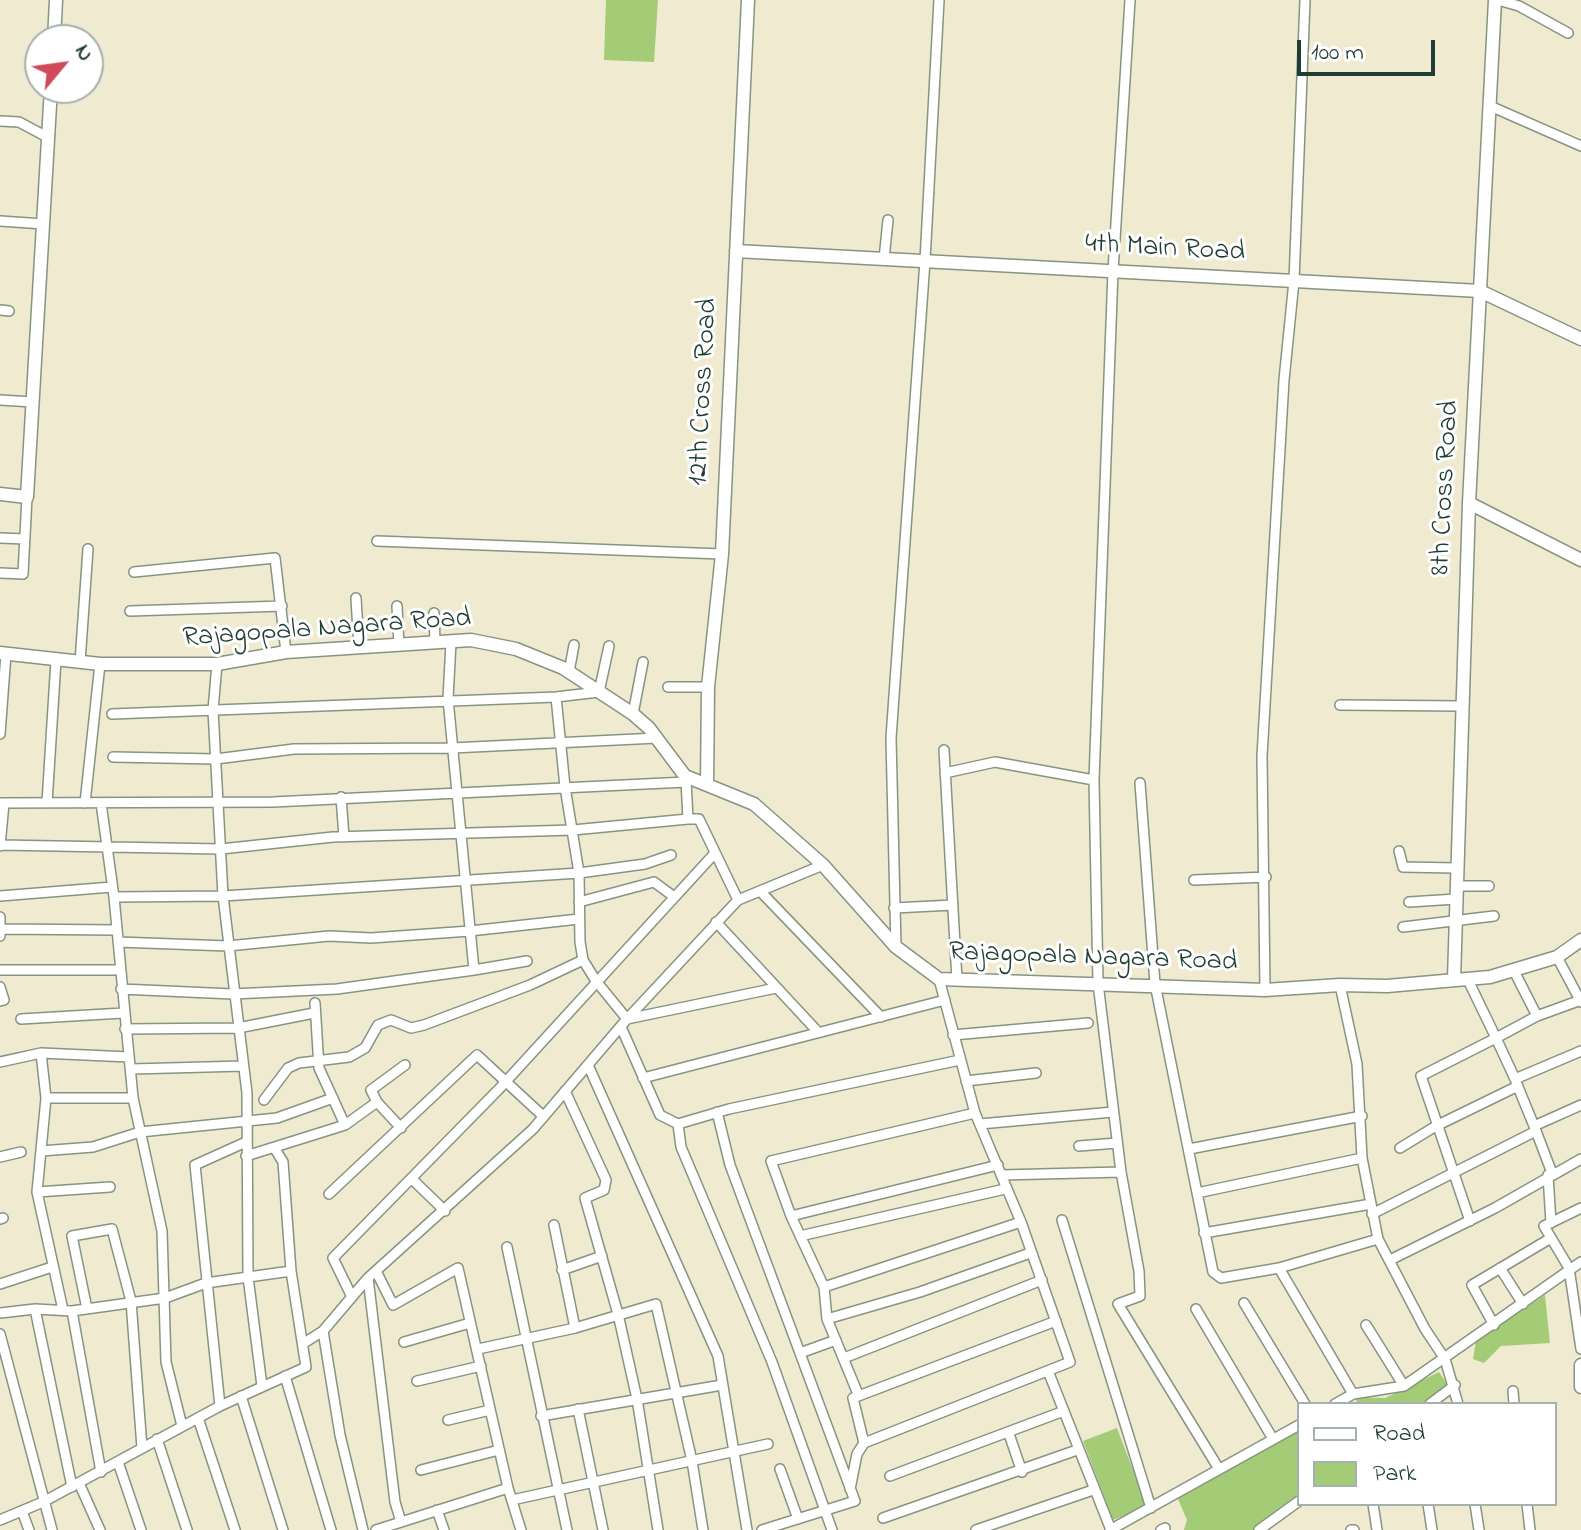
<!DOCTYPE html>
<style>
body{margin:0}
#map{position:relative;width:1581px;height:1530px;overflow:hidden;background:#efead0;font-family:"Indie Flower",sans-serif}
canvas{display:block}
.legend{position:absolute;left:1297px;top:1402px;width:260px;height:104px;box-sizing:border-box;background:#fff;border:2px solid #a5b1ae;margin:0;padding:10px 14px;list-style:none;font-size:24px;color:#1f3d34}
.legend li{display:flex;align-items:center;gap:16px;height:40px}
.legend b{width:40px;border:2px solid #a5b1ae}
.north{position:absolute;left:24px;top:24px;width:80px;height:80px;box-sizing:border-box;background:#fff;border:2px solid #a5b1ae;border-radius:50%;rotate:61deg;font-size:22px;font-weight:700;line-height:32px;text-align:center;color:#1f3d34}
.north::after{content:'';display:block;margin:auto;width:28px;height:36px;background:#d1495b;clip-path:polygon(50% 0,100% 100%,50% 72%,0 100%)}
.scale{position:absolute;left:1297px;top:40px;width:138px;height:36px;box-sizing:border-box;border:4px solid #1f3d34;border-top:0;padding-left:10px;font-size:24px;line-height:28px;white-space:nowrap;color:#1f3d34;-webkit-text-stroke:6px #fff;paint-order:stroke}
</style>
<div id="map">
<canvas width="1581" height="1530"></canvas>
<ul class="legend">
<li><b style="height:10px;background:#fff"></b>Road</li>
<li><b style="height:22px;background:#a4cb76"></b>Park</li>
</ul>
<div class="north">N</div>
<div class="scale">100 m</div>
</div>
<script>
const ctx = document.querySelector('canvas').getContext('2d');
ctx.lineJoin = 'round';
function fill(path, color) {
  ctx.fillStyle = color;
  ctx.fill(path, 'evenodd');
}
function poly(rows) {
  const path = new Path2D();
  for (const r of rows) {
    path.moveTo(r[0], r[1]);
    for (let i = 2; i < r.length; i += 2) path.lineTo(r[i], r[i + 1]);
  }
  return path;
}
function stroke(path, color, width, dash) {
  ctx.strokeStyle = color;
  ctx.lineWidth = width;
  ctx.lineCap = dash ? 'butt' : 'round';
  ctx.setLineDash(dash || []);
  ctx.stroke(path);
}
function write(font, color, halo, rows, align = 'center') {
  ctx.font = font + ' "Indie Flower",sans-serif';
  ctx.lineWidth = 6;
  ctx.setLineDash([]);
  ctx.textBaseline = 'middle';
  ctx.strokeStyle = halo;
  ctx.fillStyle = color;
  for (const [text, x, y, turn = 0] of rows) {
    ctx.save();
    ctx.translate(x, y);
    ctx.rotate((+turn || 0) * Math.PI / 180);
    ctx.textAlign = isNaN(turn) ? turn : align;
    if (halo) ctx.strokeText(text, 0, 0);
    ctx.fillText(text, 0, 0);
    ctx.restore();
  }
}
fill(poly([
 [606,0,658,0,654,62,604,60],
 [1545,1295,1550,1343,1501,1346,1484,1363,1473,1359,1476,1341],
 [1439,1372,1449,1387,1423,1404,1357,1404,1356,1397,1385,1398],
 [1117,1428,1147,1507,1113,1520,1083,1441],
 [1299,1430,1299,1496,1253,1530,1184,1530,1187,1520,1178,1499]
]), '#a4cb76');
const street = poly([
 [1130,0,1113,271,1094,780,1098,983,1121,1172,1139,1271,1140,1296,1118,1304,1219,1469],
 [1498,0,1519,6,1568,33],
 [1490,106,1581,146],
 [0,121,19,122,49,138],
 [0,221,44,224],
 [884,259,888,220],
 [0,310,9,311],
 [0,400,33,402],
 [0,538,25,539],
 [377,541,722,554],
 [134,572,275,558,286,652],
 [0,573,23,574,27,497],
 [356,598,359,648],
 [397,606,399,646],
 [130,611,282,606],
 [434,613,435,643],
 [80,662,88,549],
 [217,664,213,710,223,896,247,1093,248,1277,262,1386],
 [569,672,574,645],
 [668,687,708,687],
 [556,697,565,787,579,873,580,942,583,960,596,981,627,1019,776,988],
 [1340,705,1462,706],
 [112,714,556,697,599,692,609,646],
 [633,714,643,662],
 [0,734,6,654],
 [944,750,957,980],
 [113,757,216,759,294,749,452,748,657,738],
 [945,773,995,762,1094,780],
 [686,780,688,819,699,819,738,900],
 [1140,783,1155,984,1213,1272,1221,1278,1279,1268,1378,1239],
 [341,797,344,837],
 [0,803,273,802,686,782],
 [47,803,56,660],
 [85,803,100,664],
 [101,803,114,897,133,1098,162,1231,166,1362,182,1426],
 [0,845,221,849,333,837,573,830,688,819],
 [0,846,4,803],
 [1399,851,1403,867,1456,868],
 [1194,880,1266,877],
 [1456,886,1489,886],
 [761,892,881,1017],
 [0,896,112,887],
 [114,897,223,896,579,873,645,864,671,855],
 [579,902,654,882,673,896],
 [1409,902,1456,899],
 [894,908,953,905],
 [0,917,0,936],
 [716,922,818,1032],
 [1403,927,1494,916],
 [1,929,117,930],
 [118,942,228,946,329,936,371,938,470,931,579,919],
 [896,947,891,738,925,261,939,0],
 [1557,957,1581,1002],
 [1513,969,1537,1016],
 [0,970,119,970],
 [474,970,527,961],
 [1467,978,1496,1038,1537,1016,1581,1000],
 [1340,985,1357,1064,1362,1158,1378,1239,1425,1329,1445,1359,1458,1404],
 [0,987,4,1000,0,1001],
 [121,989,233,994,337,989,474,970,448,699,451,642],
 [1265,990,1262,756,1284,380,1294,281,1305,0],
 [315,1003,319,1068,345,1125],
 [21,1019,123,1013],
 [621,1027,660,1115,678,1124,729,1109,960,1060],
 [125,1029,238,1028,314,1013],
 [953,1035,1088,1023],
 [41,1053,46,1098,37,1192,63,1310],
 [0,1062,41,1053,129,1057],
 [588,1065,718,1356,747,1530],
 [132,1069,243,1066],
 [643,1078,945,1000],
 [966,1081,1036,1073],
 [1516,1082,1534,1126],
 [565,1091,606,1180,604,1190,585,1198,618,1314,637,1399,658,1530],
 [46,1098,133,1098],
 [264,1100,288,1068,299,1063,349,1057,365,1048,378,1025,391,1020,411,1028,424,1025,530,985,583,960],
 [717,1112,730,1165,855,1501,762,1530],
 [678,1124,681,1147,772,1362,832,1530],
 [980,1124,1113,1112],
 [401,1128,377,1102,371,1090,405,1065],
 [1536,1131,1552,1173],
 [1079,1146,1117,1143],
 [1400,1148,1436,1126,1518,1086],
 [1189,1149,1362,1116],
 [41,1151,93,1147,140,1132,277,1118,333,1098],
 [246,1156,345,1125,377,1102],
 [0,1157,21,1152],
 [1001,1175,1121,1172],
 [1548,1175,1551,1223],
 [413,1180,445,1211],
 [37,1192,110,1187],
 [1197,1193,1362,1158],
 [329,1194,477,1055,543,1116],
 [1581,1208,1544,1226,1569,1268,1581,1349],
 [1372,1214,1536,1131,1534,1126,1581,1105],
 [791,1216,998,1165],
 [0,1219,3,1218],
 [1062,1220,1151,1508],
 [1470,1221,1421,1076,1496,1038,1515,1079,1581,1051],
 [554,1225,575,1328],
 [1204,1233,1371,1204],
 [800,1236,1005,1189],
 [507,1247,567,1530],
 [1390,1260,1495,1208,1581,1159],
 [1279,1268,1353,1394],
 [1500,1268,1523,1304],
 [562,1270,602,1256],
 [376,1271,393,1305,458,1268,508,1488,521,1530],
 [368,1278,395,1502,401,1522],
 [0,1284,52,1267],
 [824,1287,1021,1222],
 [352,1297,333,1258,499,1089,715,853],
 [1244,1303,1305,1404],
 [35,1309,72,1487],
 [87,1309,72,1236,112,1229,131,1301,142,1448],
 [1196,1309,1273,1439],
 [72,1311,101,1472],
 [0,1313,35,1309,72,1311,165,1298,206,1283,291,1271],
 [827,1319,920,1292,1030,1253],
 [1366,1325,1404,1386],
 [1494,1325,1472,1285,1551,1238],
 [323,1331,340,1435,363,1530],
 [0,1334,52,1530],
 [404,1342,470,1323],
 [304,1343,323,1331,368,1278,533,1129,627,1019,738,900,823,865],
 [478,1349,575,1328,656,1304,692,1461,703,1530],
 [800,1353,836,1340],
 [844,1358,1042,1280],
 [1048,1371,1111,1530],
 [285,1376,331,1530],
 [417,1381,481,1366],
 [1513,1391,1514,1404],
 [858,1394,827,1319,824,1287,791,1216,771,1161,975,1113],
 [241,1396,283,1530],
 [1335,1404,1353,1394,1404,1386,1581,1262],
 [1430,1404,1455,1385],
 [220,1406,195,1165,246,1142],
 [578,1409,603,1530],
 [541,1416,722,1385],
 [198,1418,235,1530],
 [448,1420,490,1410],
 [1009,1434,1022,1472],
 [157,1439,187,1530],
 [864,1443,1070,1362,1021,1222,975,1113,939,979],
 [118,1462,141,1530],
 [780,1469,798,1519],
 [421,1470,499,1450],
 [890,1476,1064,1411],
 [79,1483,100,1530],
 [850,1489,857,1454,864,1443,853,1398,1056,1321],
 [512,1500,768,1444],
 [1373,1504,1377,1530],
 [1428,1504,1432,1530],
 [1475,1504,1479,1530],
 [1527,1504,1530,1530],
 [437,1510,444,1530],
 [22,1511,29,1530],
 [883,1518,1077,1450],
 [0,1520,43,1502,220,1406,306,1367,291,1271,283,1162,275,1149],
 [376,1530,508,1488],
 [976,1530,1093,1490],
 [1110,1530,1299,1425],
 [1161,1530,1165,1528],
 [1259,1530,1299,1501],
 [1351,1530,1354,1530]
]);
const secondary = poly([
 [54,40,56,0],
 [736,251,1480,291,1581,339],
 [0,494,27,497,51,88],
 [1469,503,1581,560],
 [0,653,100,664,217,664,286,652,471,640,516,649,563,668,633,714,649,728,685,776,754,804,823,865,896,947,939,979,1265,990,1340,985,1387,986,1490,977,1557,957,1581,940],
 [707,785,708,687,722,554,748,0],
 [1454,979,1469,503,1495,0],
 [1581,1365,1581,1387]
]);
stroke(street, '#879482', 12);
stroke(secondary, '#879482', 15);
stroke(street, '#fff', 9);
stroke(secondary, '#fff', 12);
write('28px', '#1f3d34', '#fff', [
 ["4th Main Road",1165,250,3],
 ["12th Cross Road",705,392,-87],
 ["8th Cross Road",1447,488,-87],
 ["Rajagopala Nagara Road",327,630,-4],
 ["Rajagopala Nagara Road",1093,959,2]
]);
</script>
